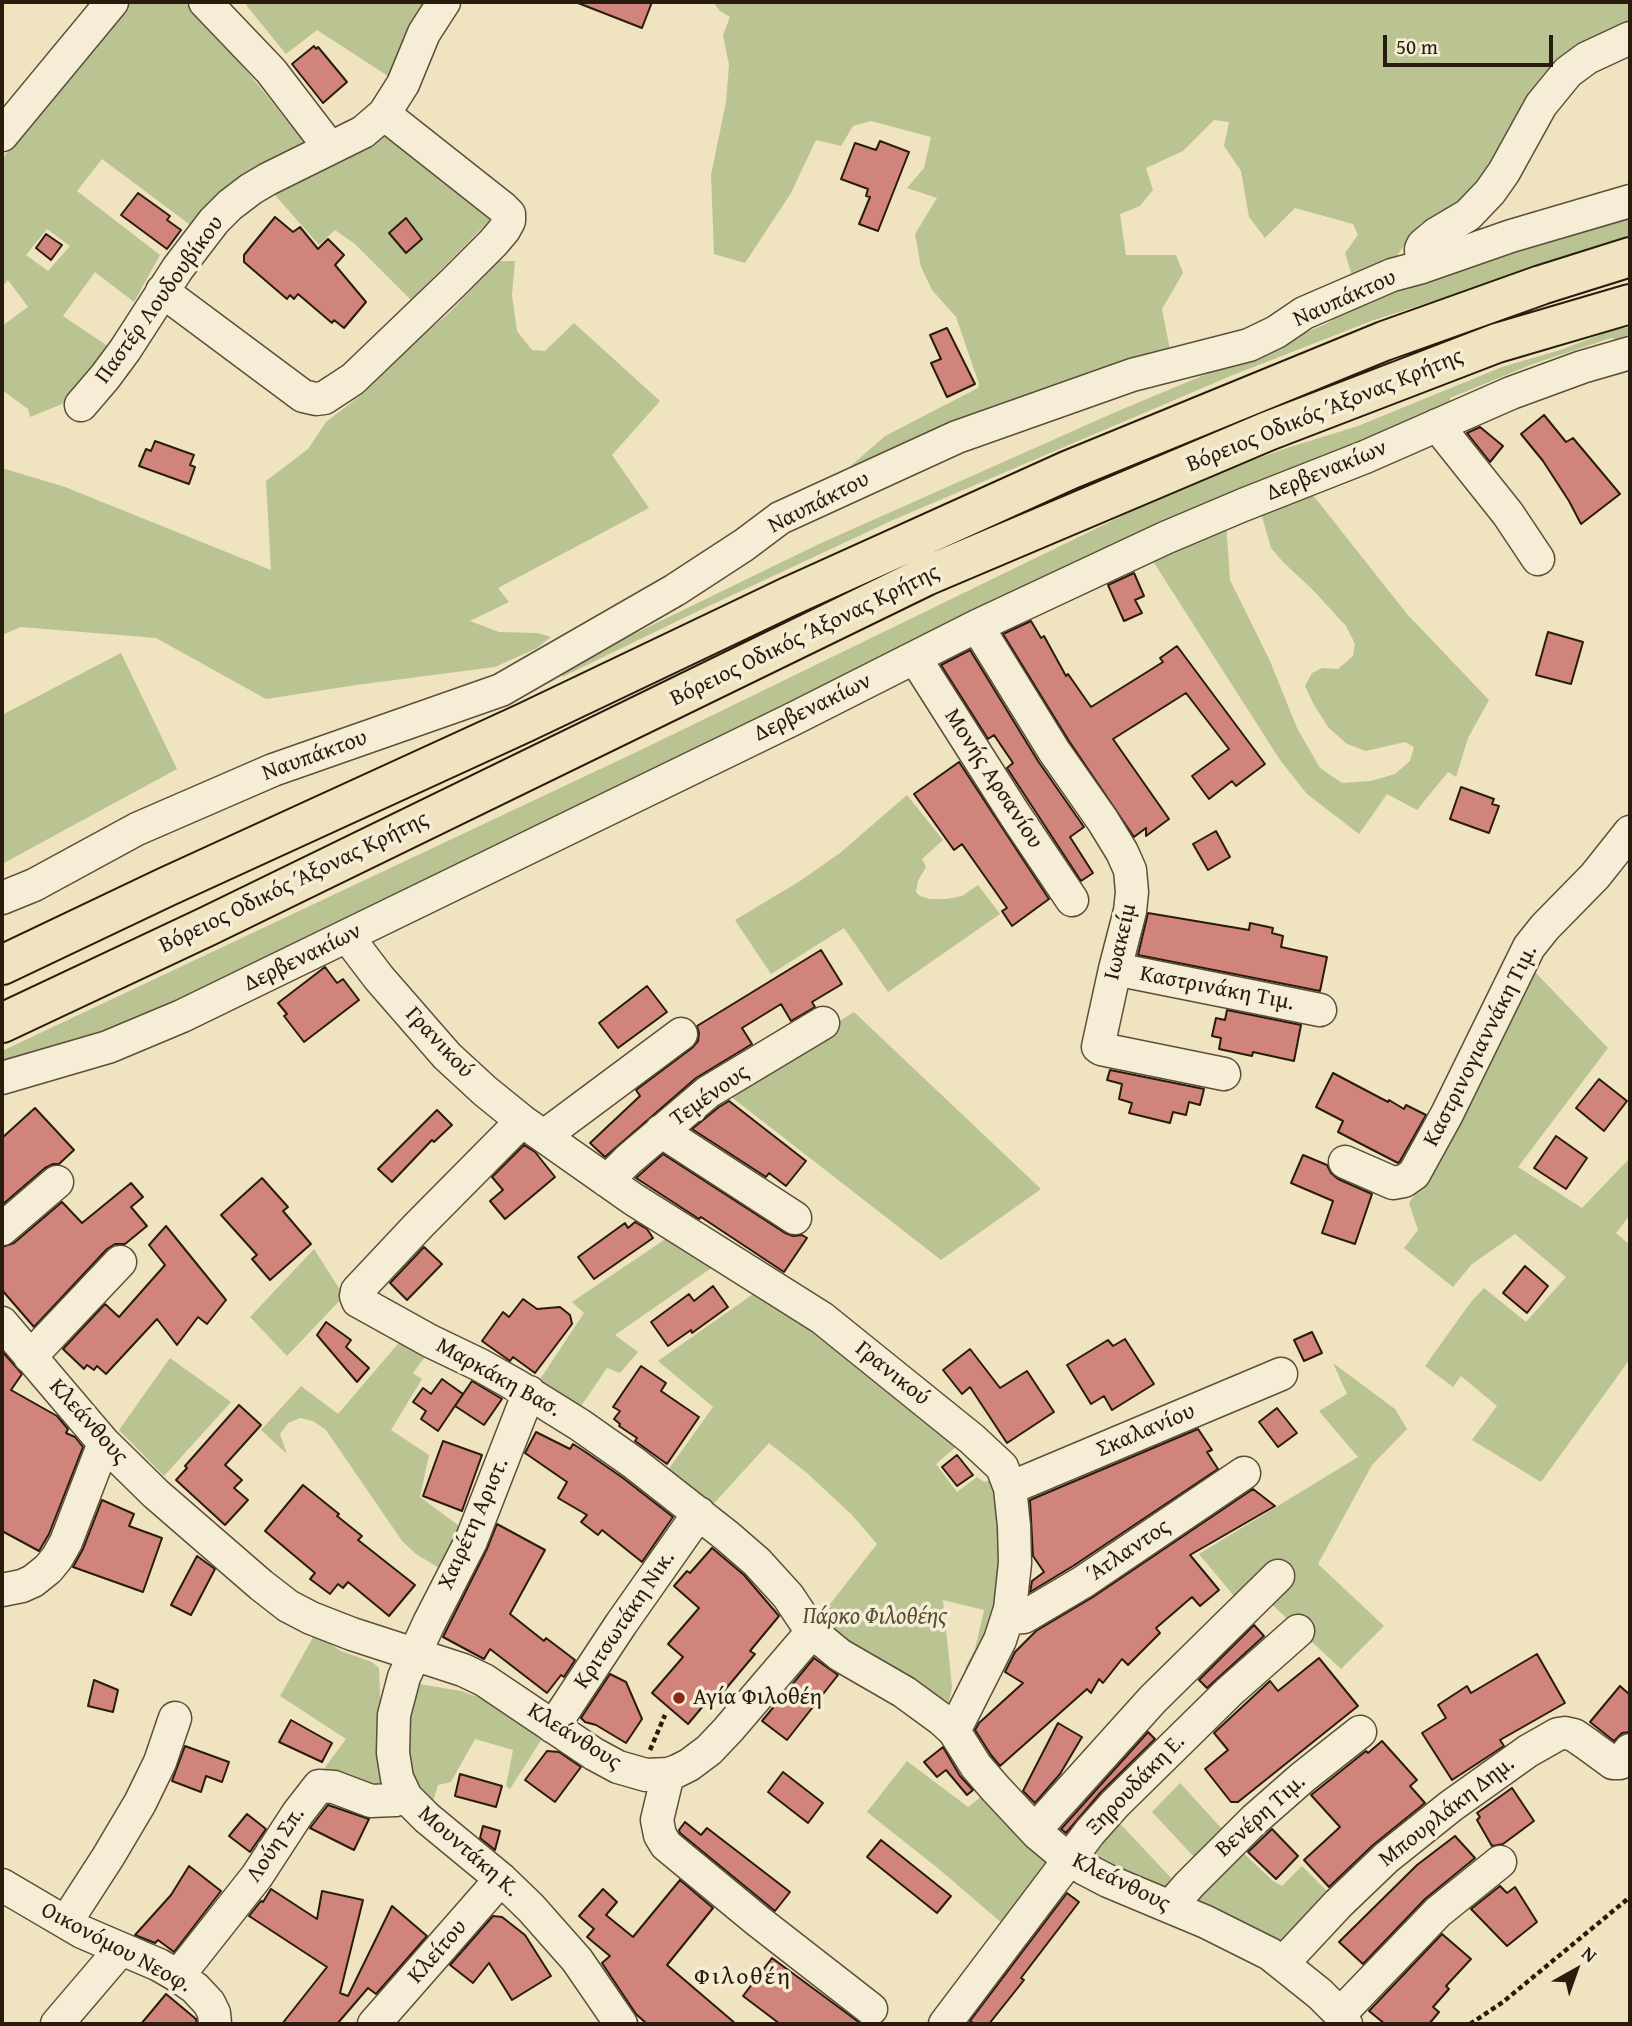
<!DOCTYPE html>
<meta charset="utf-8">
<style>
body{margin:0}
#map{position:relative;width:1632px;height:2026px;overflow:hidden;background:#f0e3bf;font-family:"Gentium Book Plus",serif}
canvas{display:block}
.frame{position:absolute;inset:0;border:4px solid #2a1c0d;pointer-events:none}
.north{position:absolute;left:1541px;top:1935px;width:70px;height:70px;-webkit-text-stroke:5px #f5edd5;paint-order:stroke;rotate:40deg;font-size:19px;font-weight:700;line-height:28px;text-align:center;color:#2a1c0d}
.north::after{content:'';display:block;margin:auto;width:24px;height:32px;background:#2a1c0d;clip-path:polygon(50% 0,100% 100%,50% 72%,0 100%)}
.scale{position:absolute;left:1383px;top:35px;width:170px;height:32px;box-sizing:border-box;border:4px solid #2a1c0d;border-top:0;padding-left:9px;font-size:21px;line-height:24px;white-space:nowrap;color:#2a1c0d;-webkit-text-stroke:5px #f5edd5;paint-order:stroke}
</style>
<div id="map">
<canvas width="1632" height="2026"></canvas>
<div class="frame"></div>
<div class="north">N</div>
<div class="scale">50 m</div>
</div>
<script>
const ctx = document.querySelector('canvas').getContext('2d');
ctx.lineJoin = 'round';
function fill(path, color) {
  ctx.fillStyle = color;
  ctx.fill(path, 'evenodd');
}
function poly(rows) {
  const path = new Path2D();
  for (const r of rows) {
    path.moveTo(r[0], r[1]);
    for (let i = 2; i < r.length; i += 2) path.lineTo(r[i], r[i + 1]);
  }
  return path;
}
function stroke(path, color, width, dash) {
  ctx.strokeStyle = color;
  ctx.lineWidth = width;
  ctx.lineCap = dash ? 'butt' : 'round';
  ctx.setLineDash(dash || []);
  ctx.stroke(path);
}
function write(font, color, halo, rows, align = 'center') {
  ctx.font = font + ' "Gentium Book Plus",serif';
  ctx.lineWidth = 7;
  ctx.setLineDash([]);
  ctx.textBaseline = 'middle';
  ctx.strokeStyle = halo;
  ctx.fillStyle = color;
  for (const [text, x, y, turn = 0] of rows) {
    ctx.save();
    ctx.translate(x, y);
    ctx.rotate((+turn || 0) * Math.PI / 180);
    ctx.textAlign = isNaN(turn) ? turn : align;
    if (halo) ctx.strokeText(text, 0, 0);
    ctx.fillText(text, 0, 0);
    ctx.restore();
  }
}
fill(poly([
 [131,2,185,2,229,49,309,148,193,227,102,159,77,191,160,255,134,302,95,272,63,316,115,351,67,402,30,417,28,409,2,390,2,326,28,307,8,280,2,286,2,159,80,60],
 [47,229,70,246,48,271,26,255],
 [248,2,432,2,388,76,317,30,286,54,246,5],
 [713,2,1630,2,1630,33,1602,41,1478,195,1440,215,1420,224,1393,261,1352,276,1345,253,1358,235,1353,224,1295,208,1265,238,1249,217,1241,171,1224,146,1229,122,1214,120,1183,151,1146,168,1153,190,1140,206,1120,214,1126,255,1176,255,1183,273,1162,309,1170,350,828,486,885,436,978,388,979,384,956,317,932,290,921,267,915,234,937,198,907,188,924,168,931,137,871,121,853,126,841,146,816,140,791,193,745,263,714,254,711,175,726,102,729,65,723,35,730,17,720,11],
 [378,127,490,220,411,300,355,244,335,230,319,245,267,186],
 [1630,213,1630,239,1374,320,1233,375,893,520,696,612,562,677,564,668,819,544,1118,411,1326,324,1354,306,1425,282,1525,240],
 [499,261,515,261,512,295,517,331,532,350,545,351,574,323,660,401,612,455,649,508,498,588,509,602,470,621,499,632,537,633,551,637,537,648,495,667,356,685,266,699,156,638,21,627,2,635,2,468,65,487,271,570,266,481,308,449,326,422,365,392,413,343,447,315],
 [1630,327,1630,342,1611,338,1533,364,1450,398,1451,407,112,1035,2,1067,2,1051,645,748,1196,480,1287,448,1358,426,1502,367,1560,350,1613,330],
 [1309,490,1407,614,1489,700,1468,738,1456,777,1448,772,1417,810,1387,794,1359,834,1307,794,1280,760,1149,555,1226,523,1230,580,1270,661,1297,728,1320,768,1342,783,1371,781,1395,774,1410,761,1414,747,1405,742,1366,751,1347,744,1328,727,1313,703,1305,686,1312,673,1322,668,1338,669,1353,656,1355,644,1346,626,1311,588,1284,563,1271,548,1261,513],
 [121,653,177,769,2,864,2,715],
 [907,795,943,840,922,859,926,867,918,881,916,892,920,896,930,899,947,899,962,896,978,885,1000,914,888,992,844,928,771,974,735,920,800,881,840,853],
 [1533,970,1608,1048,1518,1167,1582,1208,1628,1160,1630,1162,1630,1215,1616,1233,1630,1245,1630,1359,1541,1482,1472,1440,1497,1406,1461,1376,1453,1387,1425,1366,1471,1302,1484,1288,1526,1322,1566,1277,1515,1234,1472,1264,1453,1287,1404,1248,1418,1230,1409,1203,1457,1129],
 [854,1012,1041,1189,941,1260,725,1092],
 [673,1234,717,1264,615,1335,638,1352,620,1373,607,1368,577,1412,535,1387,584,1313,572,1302],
 [314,1249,344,1296,287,1356,250,1317],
 [756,1292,823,1335,958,1445,936,1464,957,1492,977,1477,984,1482,995,1479,1005,1573,980,1661,964,1677,966,1666,975,1649,984,1610,943,1600,952,1687,949,1702,911,1681,816,1622,877,1544,852,1515,807,1473,769,1443,707,1511,665,1474,713,1407,658,1361],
 [402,1339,430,1350,413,1373,422,1379,391,1430,429,1455,420,1497,463,1529,444,1571,416,1554,402,1541,326,1430,313,1421,300,1418,288,1423,280,1434,287,1454,261,1430,301,1386,338,1414],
 [170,1358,231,1402,164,1476,119,1430],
 [1333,1363,1395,1409,1407,1429,1372,1465,1318,1564,1384,1626,1341,1669,1265,1598,1294,1576,1281,1563,1239,1602,1199,1554,1358,1457,1319,1411,1347,1394],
 [315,1634,341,1651,372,1662,379,1668,381,1724,394,1790,315,1781,346,1739,280,1696],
 [413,1683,461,1691,497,1704,545,1734,510,1789,506,1786,513,1750,475,1739,451,1782,438,1785,430,1811,416,1797,403,1753],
 [907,1761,968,1807,987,1792,1058,1862,1010,1930,940,1870,867,1812],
 [1180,1783,1224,1831,1196,1859,1152,1812],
 [1111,1814,1174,1881,1164,1896,1088,1863],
 [1239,1849,1273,1881,1282,1886,1302,1866,1335,1899,1285,1947,1194,1902]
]), '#b9c492');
const building = poly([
 [578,2,652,2,642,28,578,3,578,2],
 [314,46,316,49,318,47,347,82,323,103,292,64,314,46],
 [880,141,909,152,878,231,859,224,870,197,866,196,868,189,841,179,855,143,876,150,880,141],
 [138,193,170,216,167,220,181,230,167,249,121,215,138,193],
 [275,217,293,232,300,227,318,249,328,239,344,255,335,265,366,302,344,328,334,320,332,323,298,294,294,299,290,295,287,299,244,262,244,255,275,217],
 [406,218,422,239,406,253,389,233,406,218],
 [46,234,62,245,51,260,36,248,46,234],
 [947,328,975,384,947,397,931,363,941,359,930,335,947,328],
 [1544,415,1566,442,1573,438,1620,494,1581,524,1569,501,1543,461,1521,434,1544,415],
 [1480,427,1503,446,1490,462,1467,433,1480,427],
 [155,441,194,455,190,465,195,467,189,484,139,466,146,449,151,451,155,441],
 [1134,573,1144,596,1135,600,1142,613,1124,621,1108,585,1134,573],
 [1031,621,1041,638,1044,636,1066,676,1068,674,1091,707,1163,662,1160,658,1177,646,1265,764,1236,786,1232,781,1209,799,1192,776,1229,749,1186,693,1113,739,1169,819,1146,836,1146,828,1134,837,1069,741,1003,634,1031,621],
 [1548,632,1583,642,1571,684,1536,675,1548,632],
 [970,650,1038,761,1084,827,1070,837,1093,873,1081,881,1007,768,1013,763,994,735,988,739,941,665,970,650],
 [959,762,1049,899,1012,926,1002,911,1007,908,962,844,954,850,914,794,959,762],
 [1461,787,1494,799,1492,804,1499,806,1489,833,1450,819,1461,787],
 [1216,831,1230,857,1208,870,1193,844,1216,831],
 [1148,913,1249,930,1250,923,1273,928,1272,933,1283,936,1281,947,1327,957,1320,991,1138,955,1148,913],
 [821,950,842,984,812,1002,815,1007,791,1021,781,1004,742,1028,752,1044,696,1078,605,1157,590,1143,640,1096,636,1090,692,1048,698,1041,699,1033,697,1026,821,950],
 [325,967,337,983,343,979,359,1000,304,1042,284,1016,287,1014,278,1003,325,967],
 [647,986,667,1012,618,1048,599,1023,647,986],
 [1227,1010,1301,1025,1294,1061,1253,1052,1252,1056,1219,1049,1221,1038,1212,1036,1216,1018,1225,1020,1227,1010],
 [1110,1070,1204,1089,1200,1105,1189,1102,1186,1115,1173,1112,1170,1123,1129,1113,1132,1103,1119,1099,1122,1084,1107,1080,1110,1070],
 [1333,1073,1388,1102,1389,1100,1404,1109,1406,1105,1426,1115,1400,1161,1398,1163,1338,1132,1343,1121,1316,1107,1333,1073],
 [1599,1079,1627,1101,1604,1131,1576,1108,1599,1079],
 [729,1101,806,1161,786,1186,769,1173,766,1177,692,1129,719,1107,729,1101],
 [35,1108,74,1150,59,1164,53,1164,45,1168,2,1205,2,1138,35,1108],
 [437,1110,452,1125,434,1142,432,1140,392,1182,378,1169,437,1110],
 [1556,1136,1587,1158,1566,1189,1534,1168,1556,1136],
 [524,1145,535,1152,555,1177,505,1219,490,1201,503,1190,492,1177,524,1145],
 [663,1154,785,1233,793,1236,802,1235,807,1238,784,1272,701,1217,699,1219,636,1178,663,1154],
 [1303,1155,1327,1165,1331,1173,1338,1179,1372,1194,1355,1244,1322,1233,1333,1201,1291,1183,1303,1155],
 [262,1178,288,1207,283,1211,311,1244,270,1280,252,1259,257,1255,221,1215,262,1178],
 [131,1183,143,1197,131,1207,147,1226,125,1244,115,1244,107,1249,34,1327,2,1290,2,1247,14,1243,62,1202,82,1223,131,1183],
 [635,1222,647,1229,653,1238,594,1279,578,1257,625,1223,628,1228,635,1222],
 [166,1226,226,1300,207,1324,198,1317,177,1345,157,1319,106,1374,97,1366,94,1370,87,1365,84,1369,63,1349,105,1304,119,1317,165,1265,149,1245,166,1226],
 [424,1247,442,1264,407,1300,390,1283,424,1247],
 [1525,1266,1548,1286,1527,1313,1503,1293,1525,1266],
 [713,1286,728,1307,692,1333,691,1330,668,1346,651,1322,689,1294,694,1301,713,1286],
 [523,1299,537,1309,560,1307,570,1315,572,1324,535,1373,513,1357,510,1361,482,1341,503,1312,509,1317,523,1299],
 [326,1322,351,1340,346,1347,369,1368,357,1382,317,1335,326,1322],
 [1312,1332,1322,1353,1304,1361,1294,1340,1312,1332],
 [1125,1339,1154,1384,1112,1410,1104,1396,1091,1404,1067,1365,1108,1340,1113,1346,1125,1339],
 [970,1349,1000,1388,1027,1371,1054,1412,1007,1443,970,1387,962,1394,943,1370,970,1349],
 [2,1351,22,1374,11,1390,57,1416,68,1429,66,1433,75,1437,83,1447,49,1534,39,1551,2,1531,2,1351],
 [641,1366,666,1383,661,1391,699,1417,667,1464,635,1441,637,1438,619,1426,620,1424,614,1419,620,1411,613,1407,641,1366],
 [442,1379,463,1394,438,1431,421,1419,426,1411,413,1402,423,1388,431,1394,442,1379],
 [472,1381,502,1399,484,1425,455,1406,472,1381],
 [239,1405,261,1425,225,1465,242,1480,234,1488,248,1500,225,1525,176,1480,187,1468,185,1466,239,1405],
 [1277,1408,1297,1433,1278,1447,1259,1422,1277,1408],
 [1198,1429,1212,1450,1207,1452,1218,1469,1073,1566,1030,1592,1032,1581,1044,1572,1033,1556,1030,1500,1198,1429],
 [536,1432,570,1449,573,1444,584,1451,623,1478,673,1517,642,1562,602,1530,598,1535,581,1522,587,1515,558,1498,567,1482,525,1453,536,1432],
 [443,1441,482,1455,462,1511,423,1496,443,1441],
 [957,1455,973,1475,957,1486,942,1467,957,1455],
 [303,1485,339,1514,337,1516,362,1536,358,1540,415,1585,389,1616,348,1582,343,1588,338,1584,330,1594,310,1579,315,1573,265,1531,303,1485],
 [1253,1489,1275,1506,1190,1555,1219,1590,1200,1606,1192,1597,1156,1628,1160,1633,1128,1665,1122,1659,1103,1683,1099,1679,1091,1693,1087,1689,1000,1766,991,1755,975,1730,979,1723,1023,1683,1005,1672,1015,1652,1036,1631,1093,1597,1253,1489],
 [102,1500,134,1514,129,1526,162,1538,143,1592,73,1567,83,1549,102,1500],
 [497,1524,545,1550,510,1614,544,1641,546,1638,575,1660,564,1677,561,1675,547,1693,490,1649,484,1659,443,1637,487,1549,497,1524],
 [712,1548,744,1575,779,1616,750,1651,755,1654,724,1691,719,1687,688,1724,652,1693,683,1657,668,1644,699,1608,674,1586,687,1571,690,1573,712,1548],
 [197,1556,215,1569,191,1615,171,1605,197,1556],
 [1254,1625,1264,1636,1207,1688,1199,1680,1254,1625],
 [1537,1654,1565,1703,1500,1740,1504,1746,1452,1780,1422,1733,1446,1718,1438,1705,1467,1686,1471,1693,1537,1654],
 [814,1658,838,1675,787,1740,762,1721,814,1658],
 [1319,1658,1358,1706,1238,1802,1231,1802,1205,1769,1228,1750,1214,1733,1270,1681,1278,1691,1319,1658],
 [610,1674,626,1682,642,1719,626,1743,596,1725,585,1722,581,1718,610,1674],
 [94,1680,118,1690,113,1712,88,1706,94,1680],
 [1620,1686,1630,1695,1630,1732,1622,1733,1614,1741,1590,1722,1620,1686],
 [291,1720,332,1743,322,1762,279,1742,291,1720],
 [1058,1723,1082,1737,1060,1774,1035,1803,1023,1791,1058,1723],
 [1148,1732,1155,1739,1101,1792,1066,1833,1061,1829,1148,1732],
 [1382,1741,1417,1780,1410,1786,1425,1803,1373,1845,1329,1887,1304,1860,1340,1827,1311,1795,1366,1751,1368,1753,1382,1741],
 [185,1746,229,1762,222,1782,206,1776,201,1792,172,1781,185,1746],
 [943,1747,960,1776,973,1790,967,1795,946,1770,937,1777,924,1762,943,1747],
 [547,1751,559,1752,581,1767,555,1802,525,1780,547,1751],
 [783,1772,823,1803,808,1823,768,1792,783,1772],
 [460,1774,502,1786,496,1807,455,1796,460,1774],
 [1512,1788,1534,1821,1503,1844,1492,1846,1477,1820,1480,1817,1477,1813,1512,1788],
 [328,1805,369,1819,354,1850,310,1828,328,1805],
 [247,1814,266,1829,250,1852,229,1836,247,1814],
 [685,1822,701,1835,707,1828,790,1892,775,1911,680,1833,679,1830,685,1822],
 [483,1826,500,1831,495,1850,480,1838,483,1826],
 [1272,1829,1298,1856,1276,1879,1248,1852,1272,1829],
 [1455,1836,1475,1858,1425,1899,1363,1964,1339,1942,1417,1865,1455,1836],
 [881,1840,951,1896,937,1913,867,1857,881,1840],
 [189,1866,221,1891,174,1952,158,1940,155,1943,135,1935,171,1895,189,1866],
 [680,1880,713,1908,667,1965,736,2024,647,2024,636,2014,602,1963,610,1956,587,1937,594,1929,579,1916,603,1889,617,1902,606,1915,633,1937,680,1880],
 [1500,1886,1507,1893,1515,1887,1537,1922,1507,1946,1471,1909,1500,1886],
 [271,1889,317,1919,322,1891,363,1900,340,1993,348,1996,392,1906,427,1936,376,1994,368,1988,337,2024,282,2024,327,1967,249,1916,261,1901,263,1902,271,1889],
 [1067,1893,1079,1902,1021,1978,1024,1980,989,2024,975,2024,970,2021,1067,1893],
 [493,1916,502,1917,525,1935,551,1976,512,2000,489,1963,473,1983,450,1965,493,1916],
 [1442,1934,1471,1959,1446,1986,1449,1989,1433,2007,1439,2012,1429,2024,1385,2024,1369,2011,1442,1934],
 [772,1958,860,2023,861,2024,780,2024,743,1996,772,1958],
 [166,1994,196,2019,197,2024,141,2024,166,1994]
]);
fill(building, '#d1847c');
stroke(building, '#2a1c0d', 2);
const minor = poly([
 [205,2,271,71,330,148],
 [2,135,112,2],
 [1422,267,1421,249,1423,245,1436,234,1468,215,1490,192,1504,172,1541,105,1568,72,1587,58,1630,38],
 [162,291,303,396,316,399,324,398,353,379,453,283,493,243,504,230,509,221,509,214,503,208,384,114],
 [81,405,105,377,125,350,178,268,214,221,230,205,251,189,268,179,363,132,384,114,403,84,424,33,444,2],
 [1437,425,1508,514,1538,559],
 [977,626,1054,751,1103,821,1122,852,1130,870,1132,892,1130,911,1115,969,1098,1047,1101,1049,1224,1074],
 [915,658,1015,815,1072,900],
 [2,898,34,885,137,829,273,770,501,690,675,590,744,545,780,518,957,437,1132,375,1249,345,1276,332,1304,313,1392,275,1422,267,1511,236,1630,201],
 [347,936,379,978,447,1056,485,1091,522,1121,633,1199,822,1318,972,1439,1002,1467,1010,1488,1014,1526,1015,1563,1010,1609,1000,1640,954,1731],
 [1115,969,1320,1010],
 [2,1078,108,1047,182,1016,793,719,977,626,1165,538,1243,505,1365,457,1511,393,1582,367,1630,353],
 [522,1121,419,1225,357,1291,356,1296,358,1301,430,1341,480,1365,519,1387,580,1425,634,1463,727,1536,757,1562,788,1596,812,1632],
 [661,1131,795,1218],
 [544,1136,681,1034],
 [1345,1162,1393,1183,1404,1181,1414,1174,1447,1114,1529,947,1545,927,1595,876,1630,832],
 [607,1181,628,1160,708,1092,823,1023],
 [2,1229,57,1182],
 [2,1323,104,1443,156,1494,261,1585,288,1606,311,1618,352,1634,463,1670,484,1680,594,1754,618,1767,646,1775,668,1774,677,1771,689,1765,709,1750,728,1730,812,1632,840,1655,904,1692,941,1719,954,1731,976,1766,995,1788,1038,1834,1062,1854,1085,1869,1108,1881,1206,1922,1270,1954,1320,1994,1340,2014,1346,2024],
 [30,1357,120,1262],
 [529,1392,471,1541,429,1623,404,1677,394,1715,393,1753,397,1778,406,1797,427,1818,501,1879,531,1908,577,1960,621,2024],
 [1010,1488,1281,1374],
 [2,1590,22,1586,33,1581,48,1569,57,1558,66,1542,104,1443],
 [1009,1618,1024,1617,1083,1582,1244,1473],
 [553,1727,621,1624,699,1513],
 [668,1774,657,1820,660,1835,666,1845,758,1921,871,2009],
 [1035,1830,1153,1699,1278,1576],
 [2,1885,82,1932,159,1965,178,1976,195,1988,209,2003,214,2013,215,2024],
 [1170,1907,1189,1885,1254,1820,1303,1777,1360,1732],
 [66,1922,108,1857,140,1803,160,1762,175,1718],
 [1283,1963,1338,1904,1386,1858,1451,1806,1528,1751,1558,1734,1565,1733,1574,1735,1587,1744,1613,1763,1620,1763,1630,1750],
 [178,1976,257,1876,298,1813,319,1786,334,1787,371,1801,395,1800,406,1797],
 [1340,2014,1438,1912,1500,1862],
 [57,2024,121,1949],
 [374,2024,501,1879],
 [945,2024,1090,1832,1115,1804,1229,1692,1298,1631]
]);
const highway = poly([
 [2,965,166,887,524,723,788,597,1069,470,1384,341,1541,285,1630,257],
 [2,1023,208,926,926,576,1268,431,1497,343,1630,304]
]);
stroke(minor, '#5c4e3a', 35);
stroke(highway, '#2a1c0d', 42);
stroke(poly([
 [650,1750,665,1715],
 [1470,2024,1503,2002,1630,1897]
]), '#2a1c0d', 4.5, [5, 3.5]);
stroke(minor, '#f5edd5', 32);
stroke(highway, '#f0e3bf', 38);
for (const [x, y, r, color] of [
 [679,1698,7,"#8f2418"]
]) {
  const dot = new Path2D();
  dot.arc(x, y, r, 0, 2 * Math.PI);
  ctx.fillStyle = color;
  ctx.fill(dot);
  stroke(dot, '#f5edd5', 2.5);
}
write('23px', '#2a1c0d', '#f5edd5', [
 ["Ναυπάκτου",1345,299,-24],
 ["Παστέρ Λουδουβίκου",160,300,-54],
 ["Βόρειος Οδικός Άξονας Κρήτης",1325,411,-22],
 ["Δερβενακίων",1327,471,-22],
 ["Ναυπάκτου",819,503,-27],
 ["Βόρειος Οδικός Άξονας Κρήτης",805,636,-26],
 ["Δερβενακίων",813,708,-26],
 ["Ναυπάκτου",315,756,-20],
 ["Μονής Αρσανίου",993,779,57],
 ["Βόρειος Οδικός Άξονας Κρήτης",294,883,-26],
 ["Ιωακείμ",1121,942,-77],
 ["Δερβενακίων",303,958,-26],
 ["Καστρινάκη Τιμ.",1217,989,11],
 ["Γρανικού",439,1043,47],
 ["Καστρινογιαννάκη Τιμ.",1481,1046,-63],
 ["Τεμένους",710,1096,-35],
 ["Γρανικού",892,1374,39],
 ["Μαρκάκη Βασ.",498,1378,29],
 ["Κλεάνθους",88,1422,48],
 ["Σκαλανίου",1146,1431,-23],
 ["Χαιρέτη Αριστ.",474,1524,-66],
 ["Άτλαντος",1129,1551,-34],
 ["Κριτσωτάκη Νικ.",625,1620,-56],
 ["Κλεάνθους",574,1737,32],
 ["Ξηρουδάκη Ε.",1136,1785,-46],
 ["Μπουρλάκη Δημ.",1447,1812,-38],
 ["Βενέρη Τιμ.",1261,1816,-42],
 ["Λούη Σπ.",276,1845,-56],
 ["Μουντάκη Κ.",468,1852,41],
 ["Κλεάνθους",1121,1883,26],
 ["Οικονόμου Νεοφ.",116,1948,28],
 ["Κλείτου",438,1952,-49]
]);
write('italic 23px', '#554e35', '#f5edd5', [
 ["Πάρκο Φιλοθέης",875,1617]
]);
write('23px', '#2a1c0d', '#f5edd5', [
 ["Αγία Φιλοθέη",693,1698]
], 'left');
ctx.letterSpacing = '2px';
write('24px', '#2a1c0d', '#f5edd5', [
 ["Φιλοθέη",743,1978]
]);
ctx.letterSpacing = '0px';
</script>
